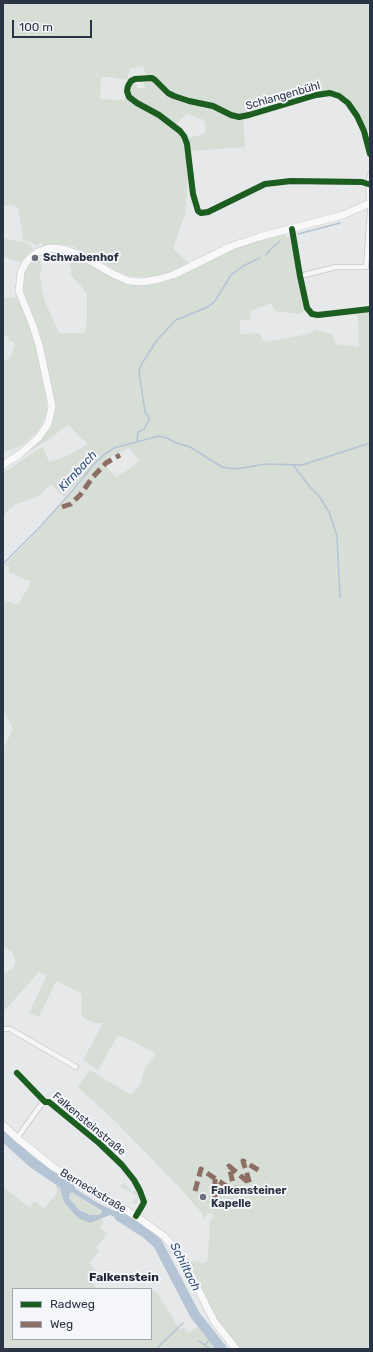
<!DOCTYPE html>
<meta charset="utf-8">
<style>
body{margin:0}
#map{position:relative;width:373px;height:1352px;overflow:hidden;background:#e6e8ea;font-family:Rubik,sans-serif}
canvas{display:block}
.frame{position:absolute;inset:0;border:4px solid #2b3445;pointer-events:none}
.legend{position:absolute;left:12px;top:1288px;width:140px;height:52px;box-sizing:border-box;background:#f4f6f9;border:1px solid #a4a8b1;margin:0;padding:5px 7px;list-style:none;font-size:12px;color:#2b3445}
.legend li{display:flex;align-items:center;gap:8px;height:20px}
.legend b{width:20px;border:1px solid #a4a8b1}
.scale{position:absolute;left:12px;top:20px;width:80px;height:18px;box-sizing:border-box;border:2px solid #2b3445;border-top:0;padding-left:5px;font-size:12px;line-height:14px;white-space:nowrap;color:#2b3445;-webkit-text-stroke:3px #f4f6f9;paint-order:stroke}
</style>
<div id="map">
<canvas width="373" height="1352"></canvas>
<div class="frame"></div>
<ul class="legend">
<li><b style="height:5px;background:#1b5e20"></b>Radweg</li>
<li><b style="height:5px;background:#8d6e63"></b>Weg</li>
</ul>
<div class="scale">100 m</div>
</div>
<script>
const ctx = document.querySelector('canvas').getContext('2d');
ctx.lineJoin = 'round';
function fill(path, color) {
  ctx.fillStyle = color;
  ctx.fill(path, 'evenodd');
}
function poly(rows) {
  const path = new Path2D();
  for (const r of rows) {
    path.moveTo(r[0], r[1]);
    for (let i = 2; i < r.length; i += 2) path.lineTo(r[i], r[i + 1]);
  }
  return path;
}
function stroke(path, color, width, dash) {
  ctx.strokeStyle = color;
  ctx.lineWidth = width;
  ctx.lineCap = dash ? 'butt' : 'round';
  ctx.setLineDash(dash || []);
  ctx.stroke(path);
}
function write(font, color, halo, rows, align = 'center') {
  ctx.font = font + ' Rubik,sans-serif';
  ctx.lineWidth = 4;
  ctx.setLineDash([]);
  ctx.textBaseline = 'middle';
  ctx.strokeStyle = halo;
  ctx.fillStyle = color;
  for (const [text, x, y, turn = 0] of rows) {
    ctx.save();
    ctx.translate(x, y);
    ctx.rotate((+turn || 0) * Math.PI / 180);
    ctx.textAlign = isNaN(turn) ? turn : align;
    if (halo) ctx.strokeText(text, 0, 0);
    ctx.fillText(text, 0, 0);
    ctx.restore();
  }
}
fill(poly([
 [3,3,370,3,370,144,369,130,365,129,349,101,337,92,317,91,243,116,179,98,170,93,153,77,146,76,143,66,130,69,127,80,111,77,101,77,100,99,124,100,127,97,132,102,173,128,181,135,185,141,189,170,185,214,173,249,189,263,168,274,148,277,129,276,113,270,109,266,72,246,59,244,44,245,39,243,37,246,31,242,22,240,23,237,20,219,18,208,12,205,3,206],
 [144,80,151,80,168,95,183,102,210,106,243,118,245,147,190,151,188,138,204,134,206,128,204,120,188,114,183,117,175,125,131,98,128,89,131,83,137,85,137,88,145,88],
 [281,235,285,235,289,238,291,244,304,301,304,311,299,314,275,311,271,303,251,311,250,320,240,320,240,334,259,333,264,342,309,334,315,330,322,331,332,334,336,344,359,347,358,313,370,311,370,1349,240,1349,225,1334,210,1307,198,1279,188,1263,194,1261,202,1263,206,1262,208,1258,210,1221,214,1217,211,1212,205,1216,204,1219,201,1212,176,1184,115,1121,78,1087,90,1070,131,1095,141,1083,145,1068,156,1054,131,1040,118,1035,98,1070,83,1060,103,1023,95,1023,87,1020,81,1015,82,994,56,981,39,1017,29,1013,47,975,39,972,5,1010,3,1010,3,975,13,968,15,965,15,958,12,952,3,946,3,749,13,729,3,709,3,600,18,605,31,582,9,572,9,567,4,566,41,528,86,476,84,475,64,497,51,484,40,495,14,505,3,516,3,472,8,470,35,451,43,447,49,462,67,456,88,444,68,425,42,444,26,453,25,453,46,433,54,418,55,406,45,353,39,330,24,297,23,278,26,269,33,261,36,258,40,261,42,267,40,274,41,286,45,302,59,333,85,333,87,318,87,293,70,274,72,272,69,262,63,252,76,257,108,275,121,281,131,284,155,284,164,282,238,247],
 [129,448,139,461,125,472,116,477,103,463,113,455],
 [3,238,27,243,32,247,33,249,21,262,3,257],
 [16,296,31,328,39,359,45,392,47,411,42,424,36,433,19,447,3,452,3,360,8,359,11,356,15,345,14,342,10,341,7,335,3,336,3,298,14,298],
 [124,1183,132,1192,135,1190,137,1193,138,1200,136,1204,133,1203,137,1196,120,1186],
 [56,1184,57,1184,60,1188,64,1202,90,1223,102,1219,103,1222,100,1227,108,1234,96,1247,99,1251,89,1263,100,1275,92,1282,97,1289,13,1289,13,1339,151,1339,151,1289,158,1294,180,1330,183,1327,189,1333,199,1326,207,1336,220,1349,3,1349,3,1187,30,1208,34,1201,44,1208,54,1197,57,1192],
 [70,1191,102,1212,100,1215,90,1215,79,1210,69,1198]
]), '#d6ded6');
fill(poly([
 [60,1179,98,1203,127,1217,129,1221,128,1226,116,1219,115,1217,110,1215,90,1223,78,1218,64,1202,60,1188,57,1184],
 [70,1191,102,1211,100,1215,90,1215,79,1210,69,1198]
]), '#b4c4d5');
stroke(poly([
 [298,234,340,223],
 [266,255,270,250,280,241],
 [137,441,138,432,144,429,149,420,149,417,145,412,139,372,141,365,157,340,176,320,208,307,215,301,231,275,243,266,260,258],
 [293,465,310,487,319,496,329,512,337,536,340,598],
 [3,564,40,527,72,491,95,463,106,453,114,448,159,436,167,438,176,443,190,447,222,467,236,469,266,464,302,465,370,443],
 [199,1341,210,1349],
 [205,1345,212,1337],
 [156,1349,183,1323]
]), '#b4c4d5', 1.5);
stroke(poly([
 [3,1136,33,1163,70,1188],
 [119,1216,147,1234,158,1244,195,1315,222,1349]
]), '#b4c4d5', 10);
const minor = poly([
 [370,175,368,184,370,209],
 [368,184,362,182,291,181,265,184,208,212,201,213,198,211,193,194,187,144,184,136,180,131,159,115,137,103,129,97,127,91,128,86,131,81,135,79,152,78,155,80,168,93,174,96,189,101,213,106,231,115,239,117,249,115,316,95,330,93,339,96,348,103,357,116,364,131,370,154],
 [292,229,300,276,307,308,312,314,318,315,370,309],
 [300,276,336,267,366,267,370,213],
 [3,1029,10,1029,76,1067],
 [17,1073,45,1102,49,1102,99,1143,122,1165,134,1180,140,1191,144,1202,142,1206,136,1216],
 [17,1138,40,1106,45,1102]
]);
const secondary = poly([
 [3,465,20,454,38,438,48,424,52,406,39,345,33,326,19,291,21,272,25,264,30,258,38,252,49,248,63,249,78,254,113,274,129,281,143,282,159,279,173,275,232,246,259,237,343,215,370,203],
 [3,1125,17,1138,53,1167,136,1216,165,1237,182,1257,214,1321,236,1349]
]);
stroke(minor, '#c4c6c8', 6);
stroke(secondary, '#c4c6c8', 8);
stroke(minor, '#f5f6f7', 4.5);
stroke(secondary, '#f8f8f8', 7);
stroke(poly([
 [62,507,71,504,80,495,93,477,106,463,120,455],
 [215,1179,215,1198,219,1203,227,1207],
 [195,1191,201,1169,235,1192,229,1166,250,1184,243,1161,245,1162,260,1171,263,1171]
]), '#8d6e63', 5, [10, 5]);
stroke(poly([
 [368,184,362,182,291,181,265,184,208,212,201,213,198,211,193,194,187,144,184,136,180,131,159,115,137,103,129,97,127,91,128,86,131,81,135,79,152,78,155,80,168,93,174,96,189,101,213,106,231,115,239,117,249,115,316,95,330,93,339,96,348,103,357,116,364,131,370,154],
 [292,229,300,276,307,308,312,314,318,315,370,309],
 [17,1073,45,1102,49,1102,99,1143,122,1165,134,1180,140,1191,144,1202,142,1206,136,1216]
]), '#1b5e20', 6);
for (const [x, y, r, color] of [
 [35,258,4,"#6c737f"],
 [203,1197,4,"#6c737f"]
]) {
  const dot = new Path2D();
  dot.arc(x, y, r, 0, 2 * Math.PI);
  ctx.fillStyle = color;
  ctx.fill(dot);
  stroke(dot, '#f4f6f9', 1.5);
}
write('11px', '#2b3445', '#f4f6f9', [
 ["Schlangenbühl",283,96,-16],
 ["Falkensteinstraße",89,1124,40],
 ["Berneckstraße",93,1191,31]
]);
write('bold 11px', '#2b3445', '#f4f6f9', [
 ["Schwabenhof",43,258],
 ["Falkensteiner",211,1191],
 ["Kapelle",211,1204]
], 'left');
write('italic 12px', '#34527a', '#f4f6f9', [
 ["Kirnbach",78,471,-47],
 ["Schiltach",185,1267,63]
]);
write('bold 12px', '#1d2536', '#f4f6f9', [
 ["Falkenstein",124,1278]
]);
</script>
